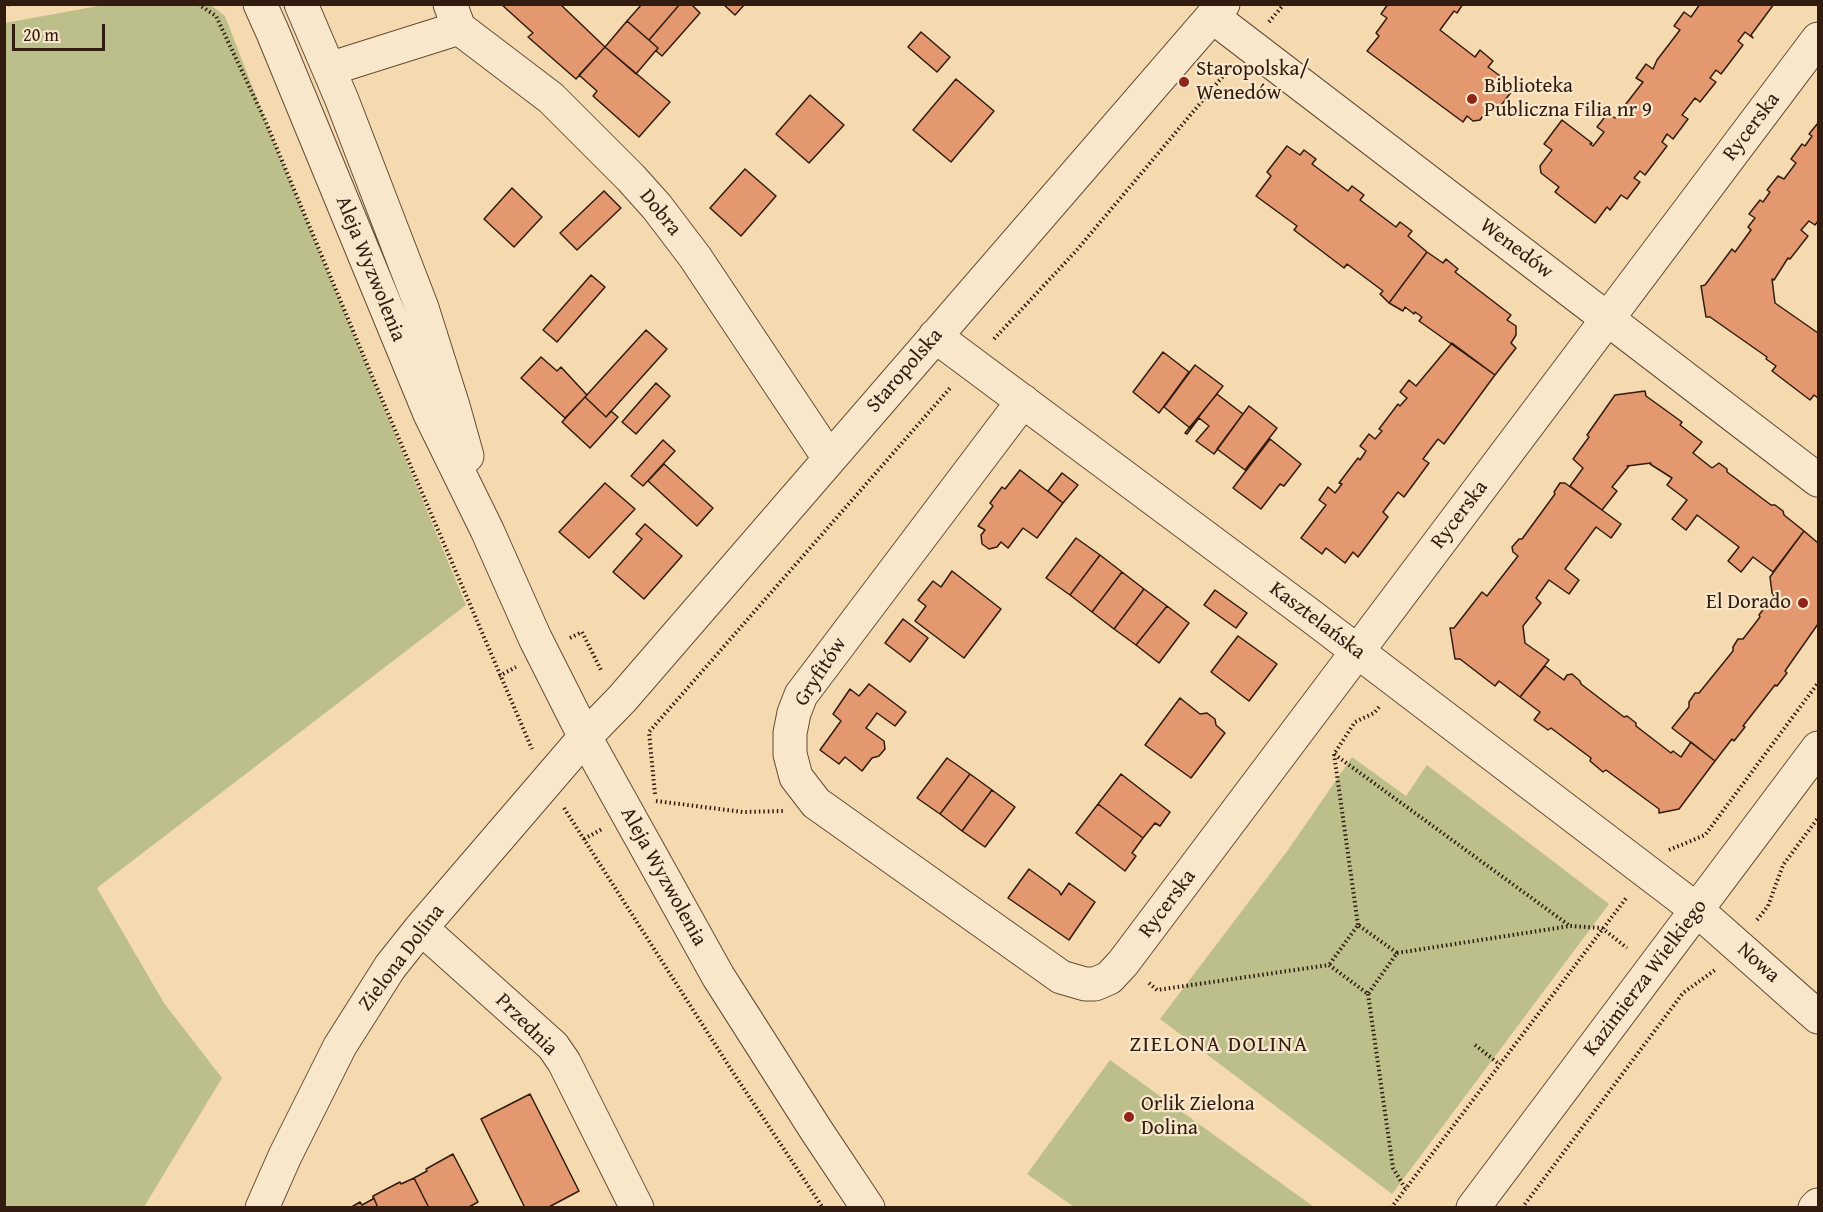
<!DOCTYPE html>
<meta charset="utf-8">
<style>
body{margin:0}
#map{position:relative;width:1823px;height:1212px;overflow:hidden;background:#f6daaf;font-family:"Gentium Book Plus",serif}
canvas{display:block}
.frame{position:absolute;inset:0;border:6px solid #321b0f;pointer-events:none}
.scale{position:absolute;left:12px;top:24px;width:93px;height:27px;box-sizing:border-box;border:3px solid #321b0f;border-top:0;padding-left:8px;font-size:18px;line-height:21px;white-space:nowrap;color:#321b0f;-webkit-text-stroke:4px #f9e7cb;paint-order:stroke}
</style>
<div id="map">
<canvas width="1823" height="1212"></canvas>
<div class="frame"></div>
<div class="scale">20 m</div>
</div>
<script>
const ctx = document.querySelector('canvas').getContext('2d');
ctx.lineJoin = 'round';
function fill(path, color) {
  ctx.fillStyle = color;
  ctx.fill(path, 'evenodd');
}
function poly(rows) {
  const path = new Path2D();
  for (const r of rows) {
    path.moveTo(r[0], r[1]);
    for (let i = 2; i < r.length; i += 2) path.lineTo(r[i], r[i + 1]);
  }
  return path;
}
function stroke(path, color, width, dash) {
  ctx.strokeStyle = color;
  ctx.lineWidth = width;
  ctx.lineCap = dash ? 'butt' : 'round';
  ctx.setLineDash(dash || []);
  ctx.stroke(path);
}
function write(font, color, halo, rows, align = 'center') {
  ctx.font = font + ' "Gentium Book Plus",serif';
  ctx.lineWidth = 4.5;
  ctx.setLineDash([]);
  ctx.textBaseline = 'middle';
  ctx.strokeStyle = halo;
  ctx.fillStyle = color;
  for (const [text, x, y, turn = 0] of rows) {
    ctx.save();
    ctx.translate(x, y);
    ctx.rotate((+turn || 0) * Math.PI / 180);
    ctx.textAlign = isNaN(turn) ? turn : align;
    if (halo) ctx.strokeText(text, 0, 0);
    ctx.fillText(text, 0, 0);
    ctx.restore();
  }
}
fill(poly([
 [109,4,211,5,225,16,271,135,466,605,97,888,164,1003,222,1078,144,1207,5,1207,5,23],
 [1352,757,1406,796,1427,765,1609,904,1392,1194,1160,1019,1288,850],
 [1110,1060,1314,1207,1074,1207,1027,1174]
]), '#bdbf8a');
const building = poly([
 [501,4,560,4,605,47,576,79,528,37,533,33,501,4],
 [642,4,680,4,649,40,627,21,642,4],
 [680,4,691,4,700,13,662,56,656,51,658,48,649,40,680,4],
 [723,4,745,4,735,15,723,4],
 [1388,4,1463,4,1457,13,1454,11,1440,30,1475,57,1480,50,1493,61,1488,67,1515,87,1496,112,1489,107,1480,120,1473,121,1467,116,1463,122,1367,51,1379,36,1376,33,1387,18,1381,14,1388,4],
 [1700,4,1774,4,1751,35,1753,38,1745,32,1738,41,1743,45,1721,74,1716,70,1710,78,1716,82,1700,102,1695,98,1682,115,1688,119,1673,139,1667,134,1662,142,1667,146,1645,175,1640,171,1634,178,1640,182,1627,199,1621,195,1610,210,1607,207,1595,223,1555,192,1559,187,1541,173,1540,166,1552,150,1544,144,1562,120,1592,143,1590,144,1593,146,1604,132,1597,127,1608,113,1615,118,1643,82,1636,78,1646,64,1653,69,1657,60,1680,30,1674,26,1684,12,1691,17,1700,4],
 [627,21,658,48,636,74,605,47,627,21],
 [921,32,950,57,937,72,908,47,921,32],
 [605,47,670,102,639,137,593,96,597,91,579,75,605,47],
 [956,79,994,111,951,162,913,130,956,79],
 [810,95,844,125,809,163,776,134,810,95],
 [1818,123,1818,221,1815,225,1809,221,1801,230,1808,236,1790,259,1788,258,1774,280,1772,279,1775,303,1818,333,1818,398,1814,395,1810,400,1772,371,1776,366,1766,359,1767,357,1710,317,1706,317,1701,286,1705,285,1732,249,1735,252,1751,230,1748,227,1755,218,1749,214,1760,200,1763,202,1770,192,1767,190,1778,176,1784,179,1796,163,1791,159,1802,144,1805,146,1812,136,1809,134,1818,123],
 [1287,146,1300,155,1304,150,1316,159,1312,164,1348,191,1352,186,1364,195,1360,200,1396,227,1400,222,1412,231,1408,236,1427,252,1389,303,1380,294,1383,291,1347,264,1344,268,1294,230,1297,226,1256,196,1271,176,1267,172,1287,146],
 [745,169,776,196,741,236,710,208,745,169],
 [512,188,542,217,514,247,484,219,512,188],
 [604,191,621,208,577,250,560,233,604,191],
 [1427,252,1443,263,1446,259,1458,269,1455,272,1511,315,1507,320,1516,326,1516,335,1511,343,1516,348,1495,375,1419,321,1422,317,1415,312,1414,314,1405,307,1403,311,1389,303,1427,252],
 [591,275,605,287,557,342,543,330,591,275],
 [646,330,667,349,606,417,585,397,646,330],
 [1452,343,1495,375,1444,444,1438,439,1423,459,1429,463,1404,497,1398,492,1383,512,1388,517,1358,557,1353,552,1345,563,1326,548,1322,554,1301,538,1326,505,1319,500,1328,487,1335,493,1342,484,1339,483,1358,458,1360,460,1366,451,1360,446,1369,434,1375,439,1382,431,1379,429,1398,404,1400,406,1407,398,1400,392,1409,380,1416,386,1452,343],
 [1163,352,1189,372,1159,413,1133,392,1163,352],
 [541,357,557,371,561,367,587,395,565,418,521,378,541,357],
 [1195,365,1223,386,1190,428,1164,407,1195,365],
 [656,383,670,396,636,434,622,422,656,383],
 [1645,391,1646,396,1682,422,1680,425,1702,442,1693,453,1712,468,1719,463,1727,469,1727,472,1771,505,1775,505,1783,511,1784,515,1804,531,1773,572,1753,557,1741,572,1728,561,1739,547,1697,515,1686,530,1672,519,1687,500,1667,485,1672,478,1650,464,1651,463,1627,466,1629,466,1612,487,1617,491,1602,510,1570,486,1583,468,1573,459,1589,437,1587,435,1615,395,1645,391],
 [1217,394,1243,414,1214,454,1196,441,1209,426,1199,418,1187,434,1185,433,1217,394],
 [585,397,606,417,611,411,618,417,590,448,562,422,585,397],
 [1249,406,1277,428,1245,470,1217,449,1249,406],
 [1270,439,1301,464,1284,486,1280,484,1261,509,1233,488,1270,439],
 [663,440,675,451,643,486,631,476,663,440],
 [664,464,713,508,697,526,648,481,664,464],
 [1020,470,1063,503,1037,538,1023,528,1008,548,1001,542,997,547,989,549,982,544,981,535,985,530,978,526,993,506,990,503,1002,487,1005,489,1020,470],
 [1062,473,1078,485,1063,503,1048,491,1062,473],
 [605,483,635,509,589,558,559,532,605,483],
 [1560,483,1565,483,1621,524,1611,538,1596,527,1565,569,1579,580,1569,594,1549,580,1536,598,1541,603,1523,626,1525,643,1549,660,1520,697,1499,681,1495,686,1460,659,1455,659,1450,628,1454,628,1482,592,1487,596,1518,556,1513,552,1512,547,1519,539,1522,539,1555,494,1554,492,1560,483],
 [645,524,682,556,644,599,613,572,642,539,636,534,645,524],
 [1804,531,1818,543,1818,624,1785,671,1787,673,1777,686,1775,685,1743,726,1745,727,1734,741,1732,739,1715,761,1672,728,1689,707,1689,702,1695,693,1699,693,1733,651,1733,647,1738,639,1743,639,1760,617,1759,615,1774,595,1772,593,1770,577,1804,531],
 [1076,538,1100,555,1070,595,1046,578,1076,538],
 [1100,555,1122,572,1092,612,1070,595,1100,555],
 [952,571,1001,609,964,658,915,621,926,606,918,600,933,581,941,587,952,571],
 [1122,572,1144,589,1114,629,1092,612,1122,572],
 [1144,589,1167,606,1136,645,1114,629,1144,589],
 [1215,590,1247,613,1236,628,1204,605,1215,590],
 [1167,606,1189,623,1159,663,1136,645,1167,606],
 [903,619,928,638,910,662,885,643,903,619],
 [1238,636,1277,664,1249,701,1211,672,1238,636],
 [1545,666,1564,680,1567,675,1572,674,1580,681,1581,684,1624,717,1627,716,1636,723,1636,726,1671,753,1673,751,1681,757,1691,742,1715,761,1679,809,1659,813,1659,809,1606,770,1603,772,1590,761,1591,758,1551,728,1548,730,1534,720,1540,712,1520,697,1545,666],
 [869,684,906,712,895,726,877,713,866,728,884,741,885,749,879,756,872,758,862,771,845,757,839,764,820,750,841,721,833,714,850,689,859,696,869,684],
 [1180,698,1200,714,1207,713,1215,719,1216,725,1225,733,1191,778,1145,745,1180,698],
 [947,758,970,774,940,814,917,798,947,758],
 [970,774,992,790,962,831,940,814,970,774],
 [1121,774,1170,812,1160,826,1155,823,1143,838,1098,804,1121,774],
 [992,790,1015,807,985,847,962,831,992,790],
 [1098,804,1143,838,1132,853,1136,856,1125,871,1076,833,1098,804],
 [1029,869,1059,891,1061,895,1069,883,1095,902,1069,940,1008,898,1029,869],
 [530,1094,579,1191,547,1208,525,1208,481,1119,530,1094],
 [453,1154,478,1202,467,1208,429,1208,414,1178,427,1171,426,1169,453,1154],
 [414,1178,429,1208,378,1208,373,1196,400,1182,401,1184,414,1178],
 [373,1196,378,1208,350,1208,360,1202,362,1205,373,1199,373,1196]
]);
fill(building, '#e39870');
stroke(building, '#321b0f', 1.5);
const minor = poly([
 [260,4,273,33,430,414,487,530,535,638,585,737,718,976,816,1130,868,1208],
 [301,4,342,100,422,308,453,406,467,456],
 [450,4,459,28,551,98,631,178,657,207,695,257,829,458],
 [1213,17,1818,480],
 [329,69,459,28],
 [935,336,1311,616,1697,910,1818,1017],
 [1023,401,801,695,794,713,790,733,790,754,796,777,816,803,1061,977,1085,984,1095,984,1109,978,1123,963,1818,39],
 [421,928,553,1046,564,1062,637,1208],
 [262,1208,285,1156,340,1046,390,967,421,928,585,737,622,699,1223,4],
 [1473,1208,1818,748],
 [1815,1208,1818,1205]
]);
stroke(minor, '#634b37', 35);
stroke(poly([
 [198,4,216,16,265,120,369,369,532,749],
 [4,6,10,4],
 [1269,22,1284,4],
 [994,339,1076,251,1229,69],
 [570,638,582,632,602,672],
 [499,676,516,667],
 [1379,707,1374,713,1355,722,1334,754,1570,926],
 [1334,754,1358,925],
 [655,794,649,732,951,387],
 [656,801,743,812,783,811],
 [564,808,734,1074,823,1208],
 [584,839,602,829],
 [1669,850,1705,835,1818,683],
 [1757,920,1768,906,1783,865,1818,818],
 [1397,953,1570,926,1602,928,1627,948],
 [1149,983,1157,990,1329,965,1368,994,1397,953,1358,925,1329,965],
 [1368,994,1393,1168,1405,1188],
 [1475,1045,1499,1064],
 [1391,1208,1627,897],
 [1522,1208,1683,993,1715,970]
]), '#321b0f', 4, [1.5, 3]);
stroke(minor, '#f9e7cb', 33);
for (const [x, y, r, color] of [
 [1184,82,6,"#8f2418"],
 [1472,99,6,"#8f2418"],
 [1803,603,6,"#8f2418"],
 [1129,1117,6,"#8f2418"]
]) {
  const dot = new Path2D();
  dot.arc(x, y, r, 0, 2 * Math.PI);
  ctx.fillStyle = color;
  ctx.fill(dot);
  stroke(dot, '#f9e7cb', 2);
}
write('21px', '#321b0f', '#f9e7cb', [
 ["Staropolska/",1196,70],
 ["Wenedów",1196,94],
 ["Biblioteka",1484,87],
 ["Publiczna Filia nr 9",1484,111],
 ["El Dorado",1791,603,"right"],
 ["Orlik Zielona",1141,1105],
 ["Dolina",1141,1129]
], 'left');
write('21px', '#321b0f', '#f9e7cb', [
 ["Rycerska",1752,127,-53],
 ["Dobra",660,213,51],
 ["Wenedów",1516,249,37],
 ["Aleja Wyzwolenia",370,269,68],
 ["Staropolska",905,371,-49],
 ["Rycerska",1460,515,-53],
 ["Kasztelańska",1317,621,37],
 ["Gryfitów",821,672,-57],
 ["Aleja Wyzwolenia",663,877,61],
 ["Rycerska",1168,904,-53],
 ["Zielona Dolina",402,958,-53],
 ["Nowa",1758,963,42],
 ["Kazimierza Wielkiego",1646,978,-53],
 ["Przednia",526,1025,45]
]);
ctx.letterSpacing = '1.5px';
write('22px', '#321b0f', '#f9e7cb', [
 ["ZIELONA DOLINA",1219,1045]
]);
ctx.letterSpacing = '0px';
</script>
